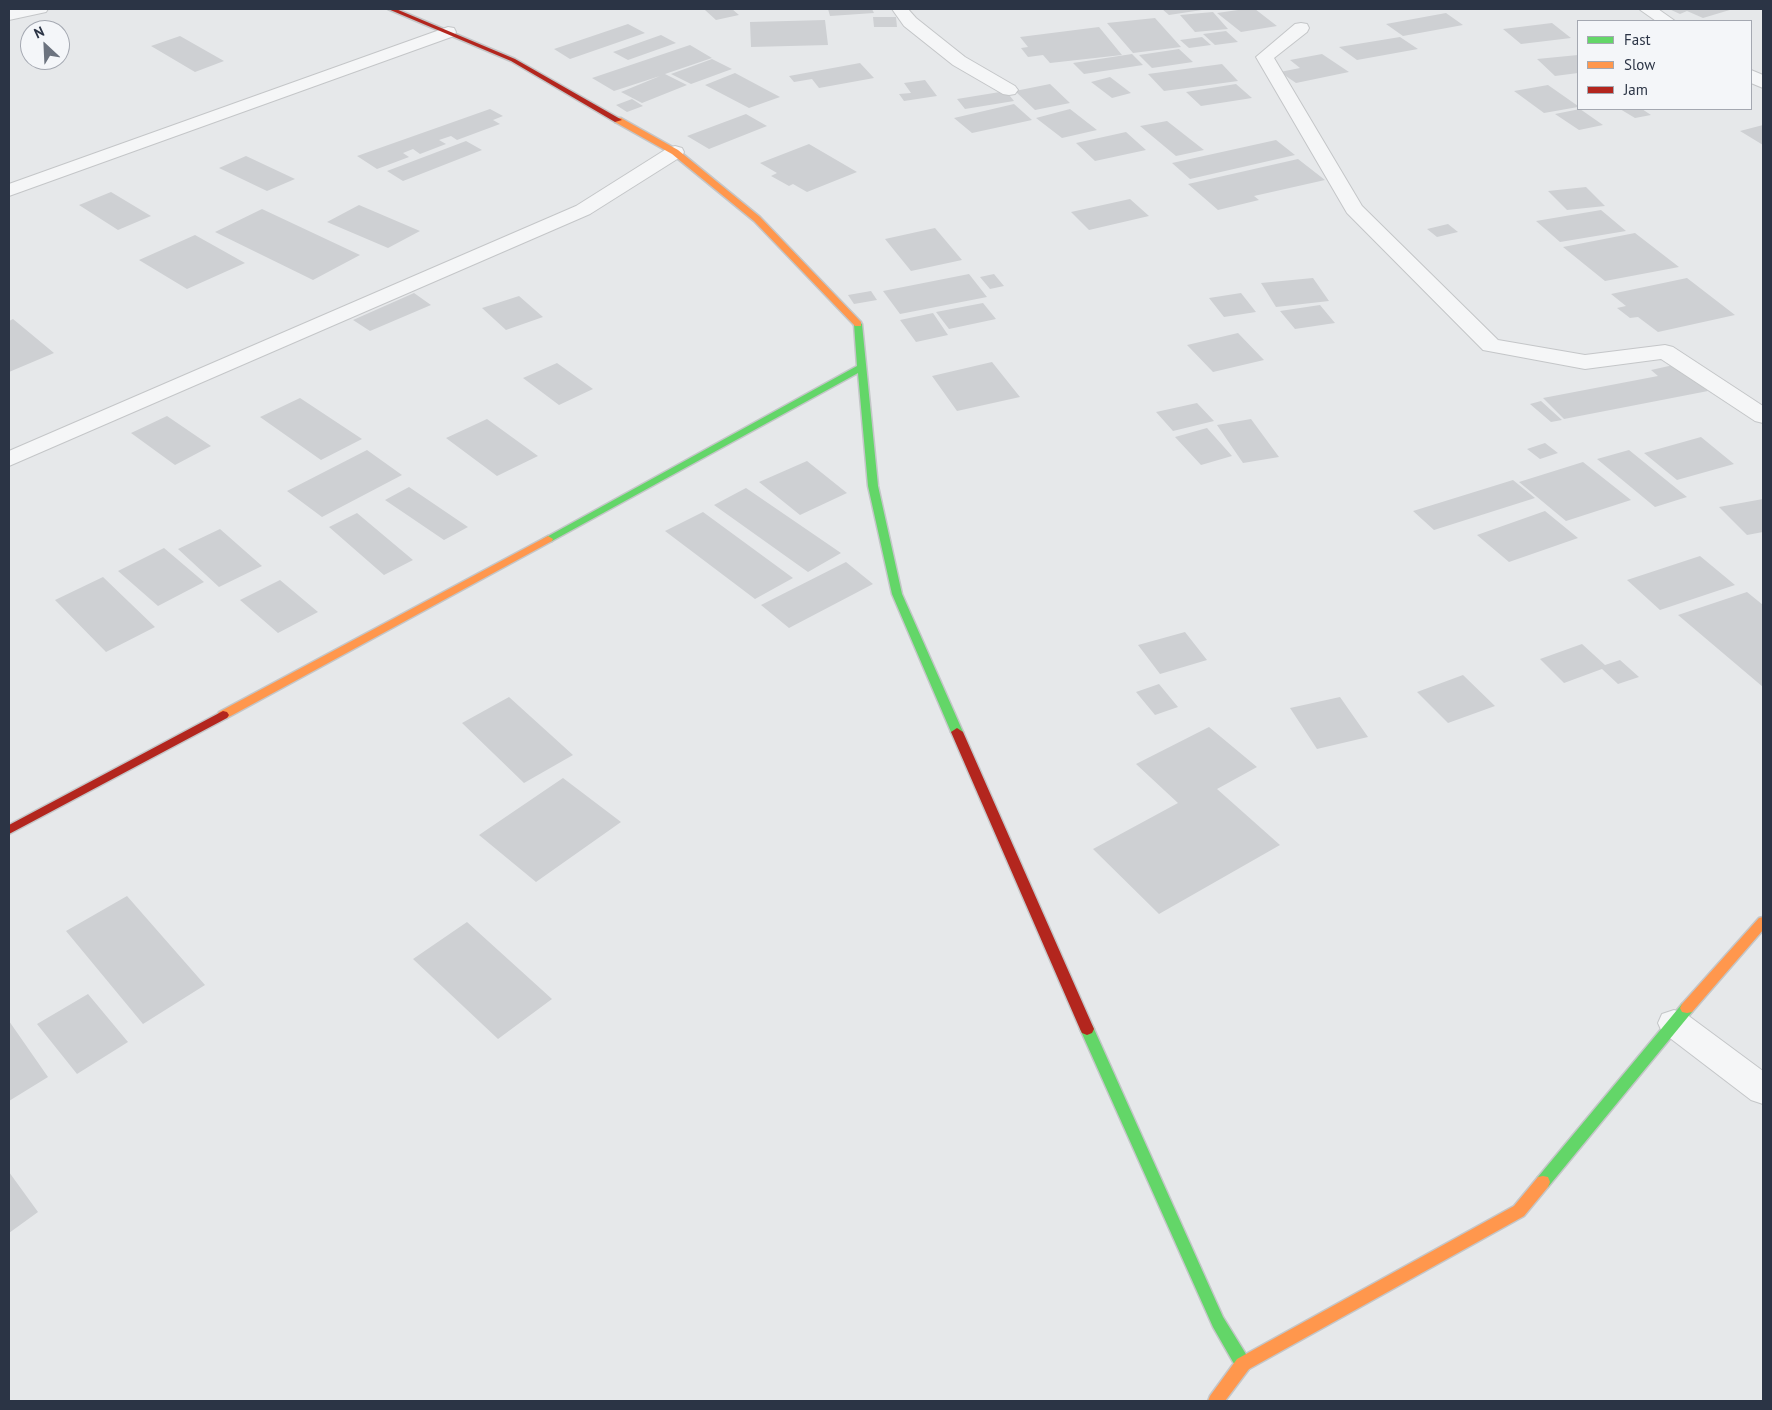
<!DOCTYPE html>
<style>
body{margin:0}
#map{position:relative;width:1772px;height:1410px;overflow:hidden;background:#e6e8ea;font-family:"PT Sans",sans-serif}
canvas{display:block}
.frame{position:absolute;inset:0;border:10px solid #2b3445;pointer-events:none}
.legend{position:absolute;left:1577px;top:20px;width:175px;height:90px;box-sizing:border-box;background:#f4f6f9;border:1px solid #a4a8b1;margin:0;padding:6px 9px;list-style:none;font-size:15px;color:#2b3445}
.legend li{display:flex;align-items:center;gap:10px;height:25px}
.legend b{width:25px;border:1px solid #a4a8b1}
.north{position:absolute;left:20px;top:20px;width:50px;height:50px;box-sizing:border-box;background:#f4f6f9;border:1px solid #a4a8b1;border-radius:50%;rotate:335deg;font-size:14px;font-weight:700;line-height:20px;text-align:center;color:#2b3445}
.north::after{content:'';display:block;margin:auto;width:18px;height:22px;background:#6c737f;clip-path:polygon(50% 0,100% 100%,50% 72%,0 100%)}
</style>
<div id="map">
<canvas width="1772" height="1410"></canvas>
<div class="frame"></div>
<ul class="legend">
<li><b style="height:6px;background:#63d668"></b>Fast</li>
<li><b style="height:6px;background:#ff974d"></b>Slow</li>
<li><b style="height:6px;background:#b3261e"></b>Jam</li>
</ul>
<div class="north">N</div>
</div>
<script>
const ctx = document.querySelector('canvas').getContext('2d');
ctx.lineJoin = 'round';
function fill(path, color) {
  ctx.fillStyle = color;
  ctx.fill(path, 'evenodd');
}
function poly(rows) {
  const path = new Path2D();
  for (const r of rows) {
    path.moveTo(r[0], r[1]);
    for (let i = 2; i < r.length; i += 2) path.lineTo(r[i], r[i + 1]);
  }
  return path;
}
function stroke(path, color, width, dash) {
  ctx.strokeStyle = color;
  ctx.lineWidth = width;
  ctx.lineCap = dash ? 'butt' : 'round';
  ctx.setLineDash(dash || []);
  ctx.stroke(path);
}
fill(poly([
 [712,9,732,9,739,15,716,20,705,10],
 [828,9,872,9,874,13,830,16],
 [1162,9,1202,9,1202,10,1169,15],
 [1245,9,1255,9,1277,26,1241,32,1217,13],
 [1669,9,1733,9,1703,18,1687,11,1680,14],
 [1213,12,1228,29,1195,32,1180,15],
 [1446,13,1463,25,1403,36,1386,24],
 [873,17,896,17,897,27,874,27],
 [1155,18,1181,47,1133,53,1107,23],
 [825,20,828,45,751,47,750,22],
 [1552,23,1571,38,1521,44,1503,29],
 [628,24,645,33,570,59,554,49],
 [1099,27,1122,55,1050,63,1043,55,1028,57,1021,48,1028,47,1020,37],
 [1226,31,1238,42,1215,45,1203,34],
 [661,35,676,43,628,60,613,52],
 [180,36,224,61,195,72,151,46],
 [1202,37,1211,45,1189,48,1180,40],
 [1400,37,1418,49,1357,60,1339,47],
 [690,45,712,58,665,74,687,85,642,103,621,92,660,76,614,91,592,78],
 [1179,49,1193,62,1152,68,1139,55],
 [1132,54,1143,65,1084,74,1073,63],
 [1322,54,1349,72,1296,83,1280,72,1300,68,1290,60],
 [1578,55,1578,73,1555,76,1537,59],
 [712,59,732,69,691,84,671,74],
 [860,63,874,78,819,88,812,79,794,82,789,76],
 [1222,64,1238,81,1164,91,1148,74],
 [735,73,780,97,749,108,705,85],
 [1110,77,1131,93,1112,98,1091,82],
 [925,80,937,96,904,101,899,94,911,93,904,83],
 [1050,84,1070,103,1035,110,1015,91],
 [1236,84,1252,98,1201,106,1186,92],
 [1548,85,1578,106,1578,107,1544,113,1514,91],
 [1006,91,1014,101,965,109,957,99],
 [632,99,643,106,627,112,616,105],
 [1014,104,1032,120,972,133,954,118],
 [490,109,503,116,493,120,500,124,457,140,451,136,439,140,446,144,420,154,413,149,403,153,409,157,377,169,357,156],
 [1070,109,1097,130,1062,138,1036,118],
 [1580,109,1603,125,1579,130,1555,114],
 [1620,109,1642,109,1651,115,1635,118],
 [746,114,767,126,709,149,687,136],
 [1167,121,1204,150,1176,156,1140,126],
 [1763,125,1763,145,1740,131],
 [1126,132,1146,150,1095,161,1076,143],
 [1276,140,1295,155,1190,179,1172,163],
 [466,141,482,150,403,181,387,171],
 [809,144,857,172,807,192,793,184,789,186,771,176,777,173,760,163],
 [246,156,295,179,267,191,219,168],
 [1298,159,1325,180,1254,196,1259,200,1218,210,1188,184],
 [1586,187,1605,206,1567,210,1548,191],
 [111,192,151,216,118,230,79,205],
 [1130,199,1149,216,1089,230,1071,212],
 [359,205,420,231,388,248,327,222],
 [262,209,360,255,313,280,215,232],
 [1601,210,1626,231,1560,242,1536,221],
 [1448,224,1458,232,1437,237,1427,229],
 [935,228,962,260,911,271,885,239],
 [1635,233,1679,267,1605,281,1563,247],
 [195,235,245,263,187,289,139,260],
 [969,274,987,297,900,314,883,291],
 [994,274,1004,286,990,289,980,277],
 [1313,278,1329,301,1276,307,1261,283],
 [1687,278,1735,315,1658,332,1638,317,1630,318,1617,308,1626,306,1611,294],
 [871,291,877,300,854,304,848,295],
 [414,293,431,305,370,331,353,320],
 [1241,293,1256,312,1224,317,1209,298],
 [519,296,543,317,506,330,482,308],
 [983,303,996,319,949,329,936,312],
 [1320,305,1335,323,1295,329,1280,311],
 [933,313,948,335,916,342,900,320],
 [13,319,54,353,9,372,9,321],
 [1238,333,1264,360,1213,372,1187,345],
 [992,362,1020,397,957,411,932,376],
 [557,363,593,389,559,405,523,378],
 [1678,364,1708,391,1564,419,1543,398,1658,376,1651,370],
 [300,398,362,439,321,460,260,417],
 [1541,401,1562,420,1551,422,1530,404],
 [1197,403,1214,421,1173,431,1156,412],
 [167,416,211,446,175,465,131,433],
 [487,419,538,456,497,476,446,438],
 [1251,419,1279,457,1243,463,1217,425],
 [1207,428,1232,456,1201,465,1175,437],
 [1701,437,1734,464,1677,480,1644,453],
 [1545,443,1558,453,1540,459,1527,449],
 [367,450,402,475,322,517,287,491],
 [1629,450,1687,497,1655,507,1597,459],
 [807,461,847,493,800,515,759,482],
 [1583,462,1631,500,1566,521,1519,482],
 [1513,480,1535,498,1434,530,1413,511],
 [409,487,468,527,444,540,385,500],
 [746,488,841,553,808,572,714,505],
 [1763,499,1763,532,1747,535,1719,507],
 [1545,511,1578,538,1509,562,1477,535],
 [703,512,793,578,755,599,665,531],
 [357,513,413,560,384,575,329,527],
 [220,529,262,566,219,587,178,549],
 [164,548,204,582,158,606,118,571],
 [1700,556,1735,585,1660,610,1627,580],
 [846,562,873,584,789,628,761,605],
 [103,577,155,627,106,652,55,600],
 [280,580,318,612,278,633,240,600],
 [1747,592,1763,605,1763,687,1678,615],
 [1185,632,1207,660,1160,674,1138,645],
 [1582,644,1605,665,1620,660,1639,677,1618,684,1602,669,1564,683,1540,659],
 [1463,675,1495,706,1448,723,1417,692],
 [1159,684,1178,707,1155,715,1136,692],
 [509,697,573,755,524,783,462,723],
 [1340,697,1368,737,1317,749,1290,708],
 [1209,727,1257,767,1217,789,1280,845,1159,914,1093,849,1178,803,1136,764],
 [563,778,621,822,536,882,479,835],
 [127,896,205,985,143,1024,66,931],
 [467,922,552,999,498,1039,413,959],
 [88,994,128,1042,77,1074,37,1024],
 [9,1021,48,1077,9,1101],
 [9,1172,38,1212,9,1233]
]), '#ced0d3');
const street = poly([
 [16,9,48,9,46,12,9,20,9,10,16,9],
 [892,9,908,9,916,18,965,57,1015,86,1018,90,1015,94,1009,95,1003,94,953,65,904,26,892,9],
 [1639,9,1658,9,1675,21,1656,21,1639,9],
 [1301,23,1307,24,1309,28,1307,32,1274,58,1362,206,1498,340,1585,355,1665,345,1673,347,1763,406,1763,423,1755,421,1661,359,1585,369,1483,350,1347,213,1256,57,1295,24,1301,23],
 [448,27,454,28,456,32,454,36,9,196,9,184,448,27],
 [1751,70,1763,75,1763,88,1751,83,1751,70],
 [675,146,682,148,684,152,682,156,590,214,9,466,9,451,576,206,668,148,675,146],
 [1674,1010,1686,1014,1763,1071,1763,1104,1751,1100,1662,1032,1658,1023,1662,1014,1674,1010]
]);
const fast = poly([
 [858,321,862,324,878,486,902,594,963,732,957,736,951,732,892,594,868,486,858,373,552,541,548,542,543,539,857,366,854,324,858,321],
 [1687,1003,1692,1004,1694,1008,1692,1012,1548,1187,1543,1188,1538,1187,1536,1182,1538,1177,1682,1004,1687,1003],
 [1087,1023,1092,1025,1094,1029,1223,1317,1249,1359,1251,1364,1249,1369,1243,1371,1237,1369,1213,1327,1080,1029,1082,1025,1087,1023]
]);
const slow = poly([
 [615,118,621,118,678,150,760,217,861,322,861,326,855,326,754,221,672,154,615,122,615,118],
 [548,536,553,539,552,541,227,718,219,718,217,715,219,712,548,536],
 [1763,917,1763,930,1692,1012,1687,1013,1682,1012,1680,1008,1682,1004,1759,918,1763,917],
 [1543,1176,1548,1177,1550,1182,1548,1187,1524,1216,1249,1369,1225,1401,1208,1401,1210,1396,1237,1359,1514,1206,1538,1177,1543,1176]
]);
const jam = poly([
 [388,9,396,9,515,59,622,120,615,122,511,61,388,9],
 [223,711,227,712,229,715,227,718,9,834,9,825,223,711],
 [957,728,963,732,1094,1029,1092,1033,1087,1035,1082,1033,1080,1029,951,732,957,728]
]);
stroke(street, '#c4c6c8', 2);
stroke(fast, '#c4c6c8', 3);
stroke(slow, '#c4c6c8', 3);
stroke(jam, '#c4c6c8', 3);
fill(street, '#f5f6f7');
fill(fast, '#63d668');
fill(slow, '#ff974d');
fill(jam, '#b3261e');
</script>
